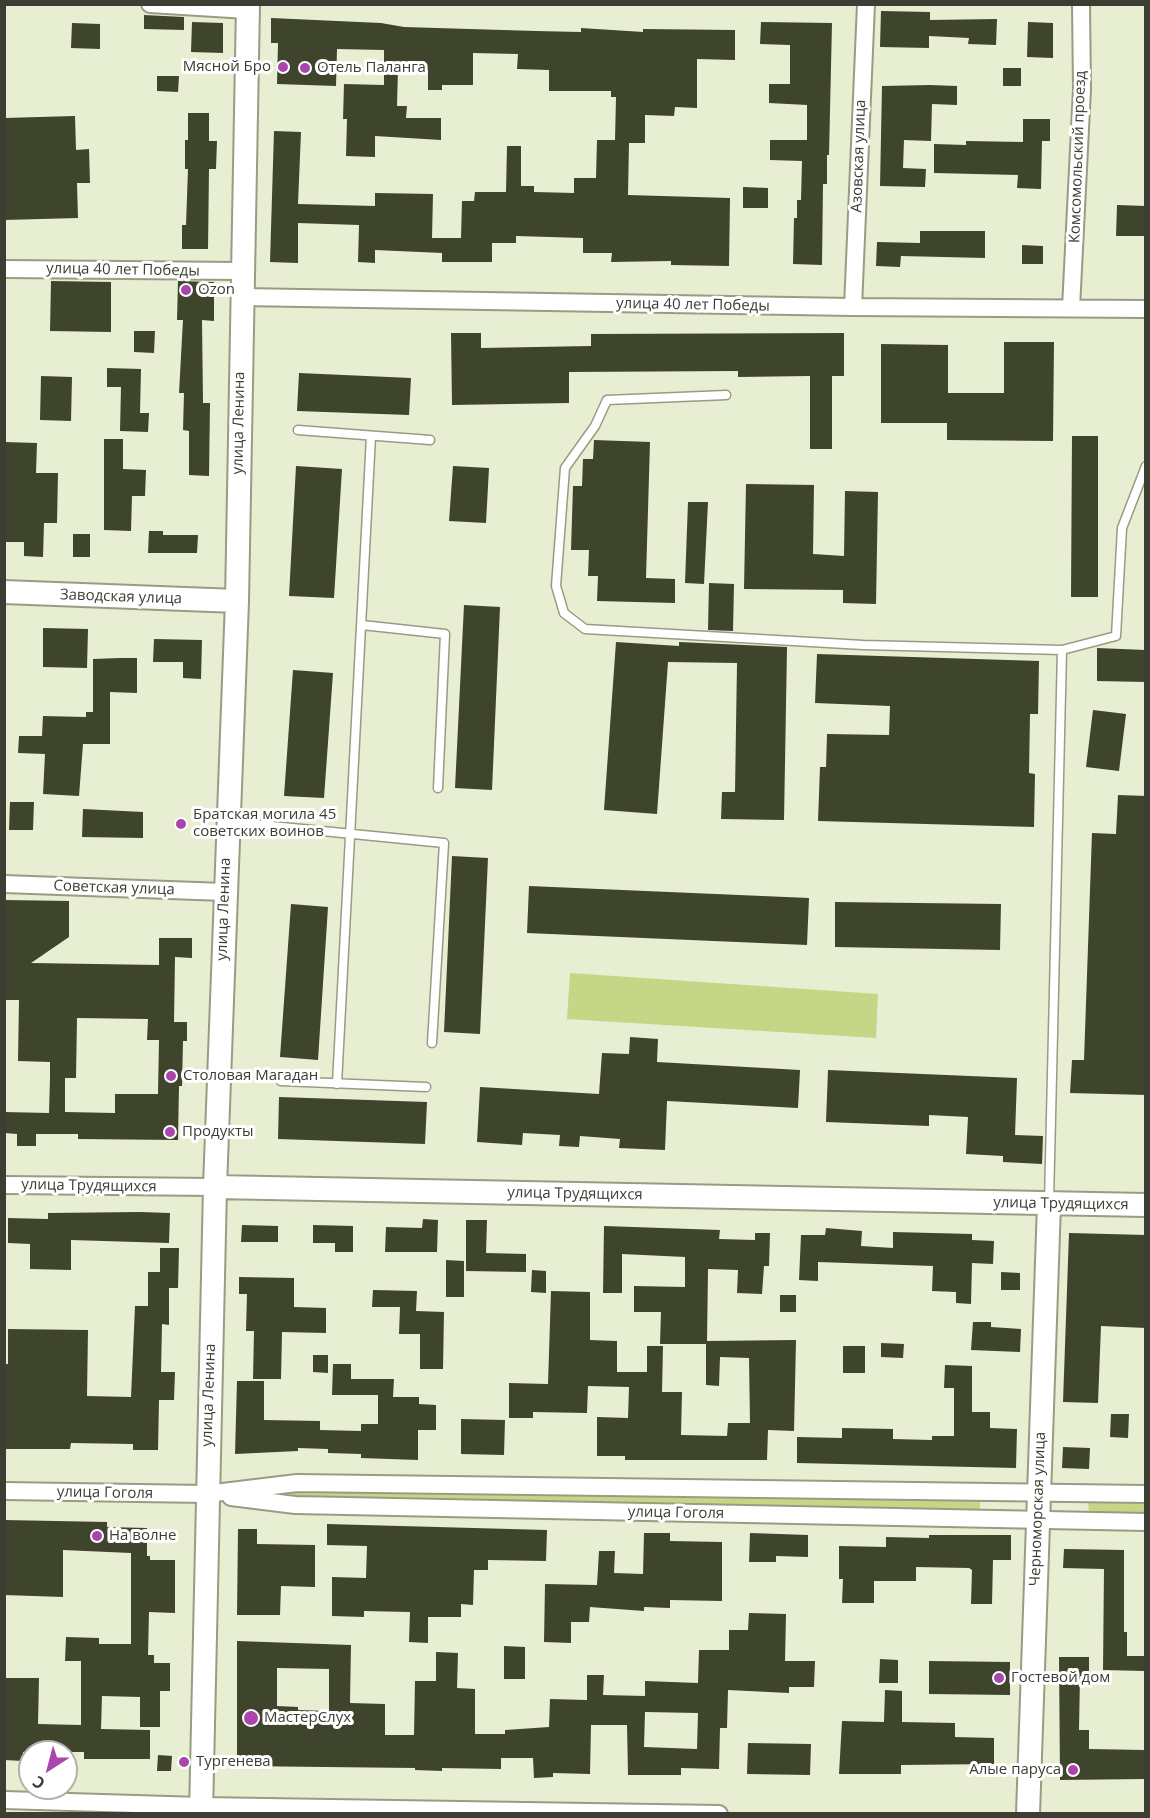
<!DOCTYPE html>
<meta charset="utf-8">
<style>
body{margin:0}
#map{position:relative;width:1150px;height:1818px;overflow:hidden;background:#e8eed2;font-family:"Open Sans",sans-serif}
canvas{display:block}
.frame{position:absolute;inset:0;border:6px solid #3c3e33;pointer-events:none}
.north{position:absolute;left:18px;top:1740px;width:60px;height:60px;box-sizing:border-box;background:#fff;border:2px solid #b1b2ad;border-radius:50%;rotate:216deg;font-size:16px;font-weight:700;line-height:24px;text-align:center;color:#3c3e33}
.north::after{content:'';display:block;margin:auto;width:21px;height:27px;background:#a945ab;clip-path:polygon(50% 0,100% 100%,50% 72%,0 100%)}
</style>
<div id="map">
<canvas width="1150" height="1818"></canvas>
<div class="frame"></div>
<div class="north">С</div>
</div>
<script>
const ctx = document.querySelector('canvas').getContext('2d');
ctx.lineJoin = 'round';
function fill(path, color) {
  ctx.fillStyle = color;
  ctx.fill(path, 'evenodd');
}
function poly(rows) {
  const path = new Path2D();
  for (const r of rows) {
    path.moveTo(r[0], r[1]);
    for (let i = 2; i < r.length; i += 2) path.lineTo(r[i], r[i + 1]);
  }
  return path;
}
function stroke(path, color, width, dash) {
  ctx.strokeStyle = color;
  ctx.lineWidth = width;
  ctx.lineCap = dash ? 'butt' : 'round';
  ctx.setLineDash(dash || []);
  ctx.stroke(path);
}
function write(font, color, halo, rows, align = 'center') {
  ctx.font = font + ' "Open Sans",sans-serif';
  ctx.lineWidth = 6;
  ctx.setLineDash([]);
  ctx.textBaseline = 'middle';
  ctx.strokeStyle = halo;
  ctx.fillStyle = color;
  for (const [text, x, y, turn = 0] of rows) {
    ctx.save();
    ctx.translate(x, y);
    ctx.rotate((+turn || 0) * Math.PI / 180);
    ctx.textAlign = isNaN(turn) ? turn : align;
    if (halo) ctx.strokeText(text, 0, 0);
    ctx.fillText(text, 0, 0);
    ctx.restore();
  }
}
fill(poly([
 [570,973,878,994,876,1038,567,1019],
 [291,1487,980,1497,980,1513,293,1501],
 [1088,1499,1145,1500,1145,1517,1089,1516]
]), '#c7d686');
fill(poly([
 [881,11,930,12,930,20,997,19,996,45,968,44,969,38,929,36,929,48,880,47],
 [144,15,184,17,184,30,144,29],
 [271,18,381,23,404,27,536,31,581,32,581,28,643,32,643,29,735,30,735,60,697,59,697,108,675,107,674,116,645,115,645,143,629,143,628,195,730,198,729,266,671,265,671,261,611,262,612,253,583,253,583,238,516,236,516,243,492,243,492,262,442,262,442,253,375,250,375,263,358,262,359,225,298,223,298,263,270,262,274,131,301,132,298,204,375,206,375,193,433,194,432,238,461,238,462,201,474,201,475,192,506,192,507,146,521,146,521,186,534,186,534,192,574,193,574,178,596,178,597,140,615,140,616,97,611,97,611,91,549,91,549,70,517,69,518,54,473,53,473,85,442,85,442,90,428,90,428,70,398,69,397,106,407,106,406,118,441,118,441,140,375,136,375,157,346,156,347,119,343,119,344,84,384,85,384,50,337,49,336,86,277,84,278,43,271,43],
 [192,22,223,23,223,53,191,52],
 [761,22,832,23,829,155,827,155,827,184,823,184,822,265,793,264,794,218,797,218,797,200,801,200,802,161,770,160,770,140,807,140,807,105,769,103,769,84,790,84,790,45,760,44],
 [1028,22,1053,23,1053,58,1027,57],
 [72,23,100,24,100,49,71,48],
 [1003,68,1021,68,1021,86,1003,86],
 [157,76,179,76,178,92,157,91],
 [930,85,957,86,957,105,932,104,931,141,904,140,903,168,926,169,925,187,880,186,882,86],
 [188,113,209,113,209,141,217,141,216,169,209,169,208,249,182,249,182,225,186,225,188,169,185,169,185,140,188,140],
 [75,116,76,150,89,149,90,183,77,183,78,218,4,220,4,118],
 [1023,119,1050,119,1050,141,1042,141,1041,189,1017,188,1018,175,934,173,934,144,966,145,966,141,1023,142],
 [743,187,768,188,768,208,743,208],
 [1117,205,1146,206,1146,236,1116,236],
 [920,231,985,231,985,258,901,256,900,267,876,266,877,242,920,243],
 [1022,245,1043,246,1043,264,1022,264],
 [51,281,111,282,111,332,50,331],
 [178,281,214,282,214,321,202,320,203,403,210,403,209,476,189,475,189,431,183,430,184,393,179,393,183,320,177,320],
 [134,331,155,331,154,353,134,352],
 [451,333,481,333,481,348,591,346,591,334,844,333,844,376,832,376,832,449,810,449,810,376,738,377,738,371,569,372,569,403,452,405],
 [1004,342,1054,342,1053,441,947,440,947,423,881,423,881,344,948,345,948,393,1004,393],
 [107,368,141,369,140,413,149,413,148,432,120,431,121,387,107,387],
 [299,373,411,378,409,415,297,411],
 [41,376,72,377,71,421,40,420],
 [1072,436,1098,436,1098,597,1071,597],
 [104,439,123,439,123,469,146,470,145,496,132,496,131,531,104,530],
 [594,440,650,442,646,578,675,579,675,603,597,601,598,576,588,576,589,550,571,550,573,486,582,486,583,459,593,459],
 [4,442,37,443,36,473,58,473,57,523,44,523,43,557,24,556,24,542,4,542],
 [296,466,342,469,334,598,289,596],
 [453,466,489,468,486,523,449,521],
 [746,484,814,485,813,554,844,556,845,491,878,492,876,604,843,603,843,590,744,589],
 [688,502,708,502,704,584,685,583],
 [149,531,163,531,163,535,198,535,197,553,148,553],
 [73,534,90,534,90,557,73,557],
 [709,583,734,584,733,631,708,630],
 [464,605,500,607,492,790,455,788],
 [43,628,88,629,87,668,43,667],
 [154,639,202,640,201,679,183,678,183,662,153,662],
 [616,642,679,646,679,642,787,647,784,820,721,819,722,792,735,792,737,663,668,662,657,814,604,810],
 [1097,648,1146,650,1146,682,1097,681],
 [817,654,1039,661,1038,714,1030,714,1029,773,1035,774,1034,827,818,821,820,767,826,767,827,734,889,735,890,706,815,703],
 [120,658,137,658,137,693,110,692,110,744,83,744,79,796,43,794,45,754,18,753,19,736,42,736,43,716,86,717,86,712,93,712,93,659],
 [293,670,333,673,324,798,284,796],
 [1093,710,1126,714,1119,771,1086,767],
 [1118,795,1146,796,1146,1095,1070,1093,1072,1060,1084,1060,1092,833,1116,834],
 [10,802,34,802,33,830,9,830],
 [83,809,143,812,143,838,82,837],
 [452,856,488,858,480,1034,444,1032],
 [529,886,809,898,807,945,527,933],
 [4,900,69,901,69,937,31,963,159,965,159,938,192,938,192,958,175,957,174,1022,187,1022,187,1041,183,1041,182,1086,179,1086,178,1140,78,1139,78,1134,36,1134,36,1146,17,1146,17,1134,4,1133,4,1112,49,1113,50,1078,50,1062,18,1061,19,1000,4,1000],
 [77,1018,148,1019,147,1040,159,1040,158,1094,115,1094,115,1113,65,1112,65,1078,76,1078],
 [835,902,1001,904,1000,950,835,947],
 [291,904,328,907,318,1060,280,1057],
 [630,1037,658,1039,657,1062,800,1070,798,1108,667,1101,665,1150,619,1148,620,1139,580,1136,579,1147,559,1146,560,1135,523,1133,522,1145,477,1142,480,1087,599,1094,602,1053,629,1054],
 [828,1070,1017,1078,1015,1135,1043,1136,1042,1164,1003,1162,1003,1156,966,1154,968,1117,929,1115,929,1126,826,1122],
 [279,1097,427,1102,425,1144,278,1139],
 [140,1212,170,1213,169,1243,71,1240,71,1270,30,1269,30,1244,8,1243,8,1218,48,1219,48,1213],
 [423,1219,438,1220,437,1252,385,1252,386,1227,422,1228],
 [466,1220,487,1220,486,1253,526,1254,526,1272,466,1271],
 [242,1225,278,1226,278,1242,241,1242],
 [313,1225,353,1226,353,1252,335,1252,335,1243,313,1243],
 [604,1226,720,1230,719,1239,755,1240,755,1233,770,1233,769,1266,764,1266,762,1294,737,1293,738,1270,708,1269,707,1341,796,1340,794,1431,768,1430,767,1460,625,1460,625,1456,597,1456,597,1417,628,1418,629,1387,588,1386,587,1413,533,1412,533,1418,509,1418,509,1383,548,1384,551,1291,590,1292,590,1340,617,1341,617,1372,647,1372,647,1346,663,1346,662,1392,682,1392,681,1435,727,1436,728,1423,750,1423,749,1358,720,1357,719,1386,706,1385,706,1344,660,1344,661,1312,634,1312,634,1286,685,1287,685,1257,622,1254,622,1293,603,1293],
 [826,1228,862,1231,861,1246,893,1248,893,1232,972,1234,972,1240,994,1241,993,1264,972,1263,971,1304,956,1303,956,1292,932,1291,933,1266,818,1262,818,1281,799,1280,801,1235,825,1235],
 [1069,1233,1146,1235,1146,1328,1101,1326,1098,1403,1063,1402],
 [160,1248,179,1248,178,1288,169,1288,169,1325,162,1324,161,1372,175,1372,174,1400,159,1400,158,1450,133,1450,133,1444,71,1443,70,1449,4,1449,4,1364,8,1364,8,1329,88,1330,87,1396,131,1397,135,1306,148,1306,148,1272,160,1272],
 [446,1260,464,1261,464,1297,446,1297],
 [532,1270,546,1271,546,1293,531,1292],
 [1001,1272,1020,1273,1020,1290,1001,1290],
 [239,1277,294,1278,294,1307,326,1308,326,1333,282,1332,281,1379,253,1379,254,1331,246,1331,247,1294,239,1294],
 [373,1290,417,1291,416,1311,444,1312,443,1369,420,1369,420,1334,399,1334,400,1307,372,1307],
 [780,1295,796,1295,796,1312,780,1312],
 [973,1322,991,1322,991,1327,1021,1329,1020,1352,971,1350],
 [881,1343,904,1344,903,1358,881,1357],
 [843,1346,865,1346,865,1373,843,1373],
 [313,1355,328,1355,328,1373,313,1372],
 [333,1364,351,1364,351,1379,394,1379,393,1397,419,1397,419,1404,436,1405,436,1430,418,1430,418,1460,361,1458,361,1454,328,1453,328,1449,298,1448,298,1451,235,1454,237,1381,264,1381,264,1420,320,1421,320,1430,361,1431,361,1424,378,1424,378,1395,332,1395],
 [945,1365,972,1366,972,1412,990,1412,990,1428,1017,1429,1016,1468,797,1463,797,1437,842,1438,842,1428,893,1429,893,1439,932,1440,932,1436,954,1436,954,1388,944,1388],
 [1111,1414,1129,1414,1128,1438,1110,1437],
 [461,1419,505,1420,504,1455,461,1454],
 [1063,1447,1090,1448,1089,1469,1062,1468],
 [4,1520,107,1522,107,1527,147,1528,147,1556,150,1556,150,1560,175,1560,175,1613,149,1612,148,1655,154,1655,154,1663,170,1663,170,1691,160,1691,160,1727,140,1727,140,1697,102,1696,101,1729,150,1730,150,1759,84,1759,84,1752,23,1752,23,1761,4,1760,4,1678,39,1678,38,1724,81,1725,81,1661,65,1661,66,1637,99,1638,99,1644,131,1644,131,1553,63,1550,63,1597,4,1595],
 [327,1524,547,1530,546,1561,488,1560,488,1570,474,1570,473,1605,461,1604,461,1617,428,1617,428,1643,409,1642,410,1612,364,1611,364,1617,332,1616,332,1577,366,1578,367,1546,327,1545],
 [238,1529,257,1529,257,1544,315,1545,315,1587,281,1586,280,1615,237,1615],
 [644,1533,670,1533,670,1541,722,1542,722,1601,670,1600,670,1608,644,1607,644,1611,590,1607,589,1622,571,1622,571,1643,544,1642,545,1584,597,1585,599,1551,615,1551,614,1573,643,1574],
 [750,1533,808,1535,808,1557,776,1556,776,1562,749,1562],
 [929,1535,1011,1535,1011,1560,993,1560,992,1604,971,1604,972,1570,969,1568,916,1567,916,1581,874,1581,874,1603,842,1603,843,1579,839,1579,839,1546,886,1547,886,1537,929,1538],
 [1064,1549,1124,1550,1124,1632,1127,1632,1127,1656,1146,1656,1145,1671,1103,1670,1104,1569,1063,1568],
 [749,1613,786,1614,785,1661,815,1661,814,1687,789,1687,789,1693,728,1690,727,1728,720,1728,719,1769,681,1768,681,1775,628,1775,627,1725,591,1725,590,1774,553,1773,553,1777,534,1778,533,1758,501,1758,501,1769,442,1768,442,1771,415,1770,415,1768,237,1766,237,1641,351,1645,350,1703,385,1704,385,1735,414,1735,415,1681,436,1681,436,1652,458,1653,457,1688,475,1689,475,1734,505,1734,505,1730,549,1727,550,1699,587,1700,587,1675,604,1675,603,1695,645,1696,645,1681,698,1683,699,1650,729,1650,729,1630,748,1630],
 [277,1668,329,1669,329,1711,298,1710,298,1707,277,1706],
 [645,1712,698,1713,697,1749,644,1747],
 [504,1646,525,1647,525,1679,504,1679],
 [1059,1657,1089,1657,1089,1677,1080,1676,1079,1730,1089,1730,1089,1749,1144,1750,1144,1779,1060,1780],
 [880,1659,898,1660,898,1683,879,1683],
 [929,1661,1010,1662,1010,1695,929,1694],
 [885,1690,902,1691,902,1722,955,1723,955,1737,994,1738,994,1764,901,1765,901,1774,839,1774,842,1721,884,1722],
 [748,1743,811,1744,810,1775,747,1774],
 [158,1755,172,1756,171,1771,157,1771]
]), '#3f442d');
const lane = poly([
 [726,395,607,400,595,426,565,468,556,586,564,613,585,629,863,645,1062,650],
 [298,430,430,440],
 [362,625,445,634,438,788],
 [231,822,444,843,432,1043],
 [281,1081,426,1087],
 [337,1084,371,436],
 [1049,1202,1062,650,1116,636,1122,528,1146,466]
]);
const street = poly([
 [150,4,247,10],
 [4,269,241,271],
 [241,297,853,307,1146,309],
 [853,307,866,4],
 [1071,308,1082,89,1081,4],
 [4,884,224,892],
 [4,1185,215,1187],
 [4,1491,206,1494,297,1483,1146,1494],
 [231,1497,295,1505,1146,1522],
 [4,1800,201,1806,719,1814]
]);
const secondary = poly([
 [4,592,237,601],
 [215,1187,1146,1205],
 [201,1814,215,1187,237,601,248,4],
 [1028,1814,1049,1204]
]);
stroke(lane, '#979c83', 11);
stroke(street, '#979c83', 20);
stroke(secondary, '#979c83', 26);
stroke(lane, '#fff', 8);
stroke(street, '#fff', 16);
stroke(secondary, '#fff', 22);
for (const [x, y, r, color] of [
 [283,67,6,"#a945ab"],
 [305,68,6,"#a945ab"],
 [186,290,6,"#a945ab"],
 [181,824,6,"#a945ab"],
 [171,1076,6,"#a945ab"],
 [170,1132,6,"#a945ab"],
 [97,1536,6,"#a945ab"],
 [999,1678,6,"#a945ab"],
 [251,1718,8,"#a945ab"],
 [184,1762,6,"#a945ab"],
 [1073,1770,6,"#a945ab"]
]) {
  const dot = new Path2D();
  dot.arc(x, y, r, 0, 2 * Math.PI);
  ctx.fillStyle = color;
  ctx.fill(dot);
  stroke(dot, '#fff', 2);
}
write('15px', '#3c3e33', '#fff', [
 ["Мясной Бро",271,67,"right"],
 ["Отель Паланга",317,68],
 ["Ozon",198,290],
 ["Братская могила 45",193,815],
 ["советских воинов",193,832],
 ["Столовая Магадан",183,1076],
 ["Продукты",182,1132],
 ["На волне",109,1536],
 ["Гостевой дом",1011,1678],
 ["МастерСлух",264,1718],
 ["Тургенева",196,1762],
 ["Алые паруса",1061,1770,"right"]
], 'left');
write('15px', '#3c3e33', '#fff', [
 ["Азовская улица",859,156,-88],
 ["Комсомольский проезд",1078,157,-88],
 ["улица 40 лет Победы",123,270,1],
 ["улица 40 лет Победы",693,305,1],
 ["улица Ленина",239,423,-89],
 ["Заводская улица",121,597,2],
 ["Советская улица",114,888,2],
 ["улица Ленина",224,909,-88],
 ["улица Трудящихся",89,1186,1],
 ["улица Трудящихся",575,1194,1],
 ["улица Трудящихся",1061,1204,1],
 ["улица Ленина",209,1395,-88],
 ["улица Гоголя",105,1493,1],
 ["Черноморская улица",1038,1509,-88],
 ["улица Гоголя",676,1513,1]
]);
</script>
